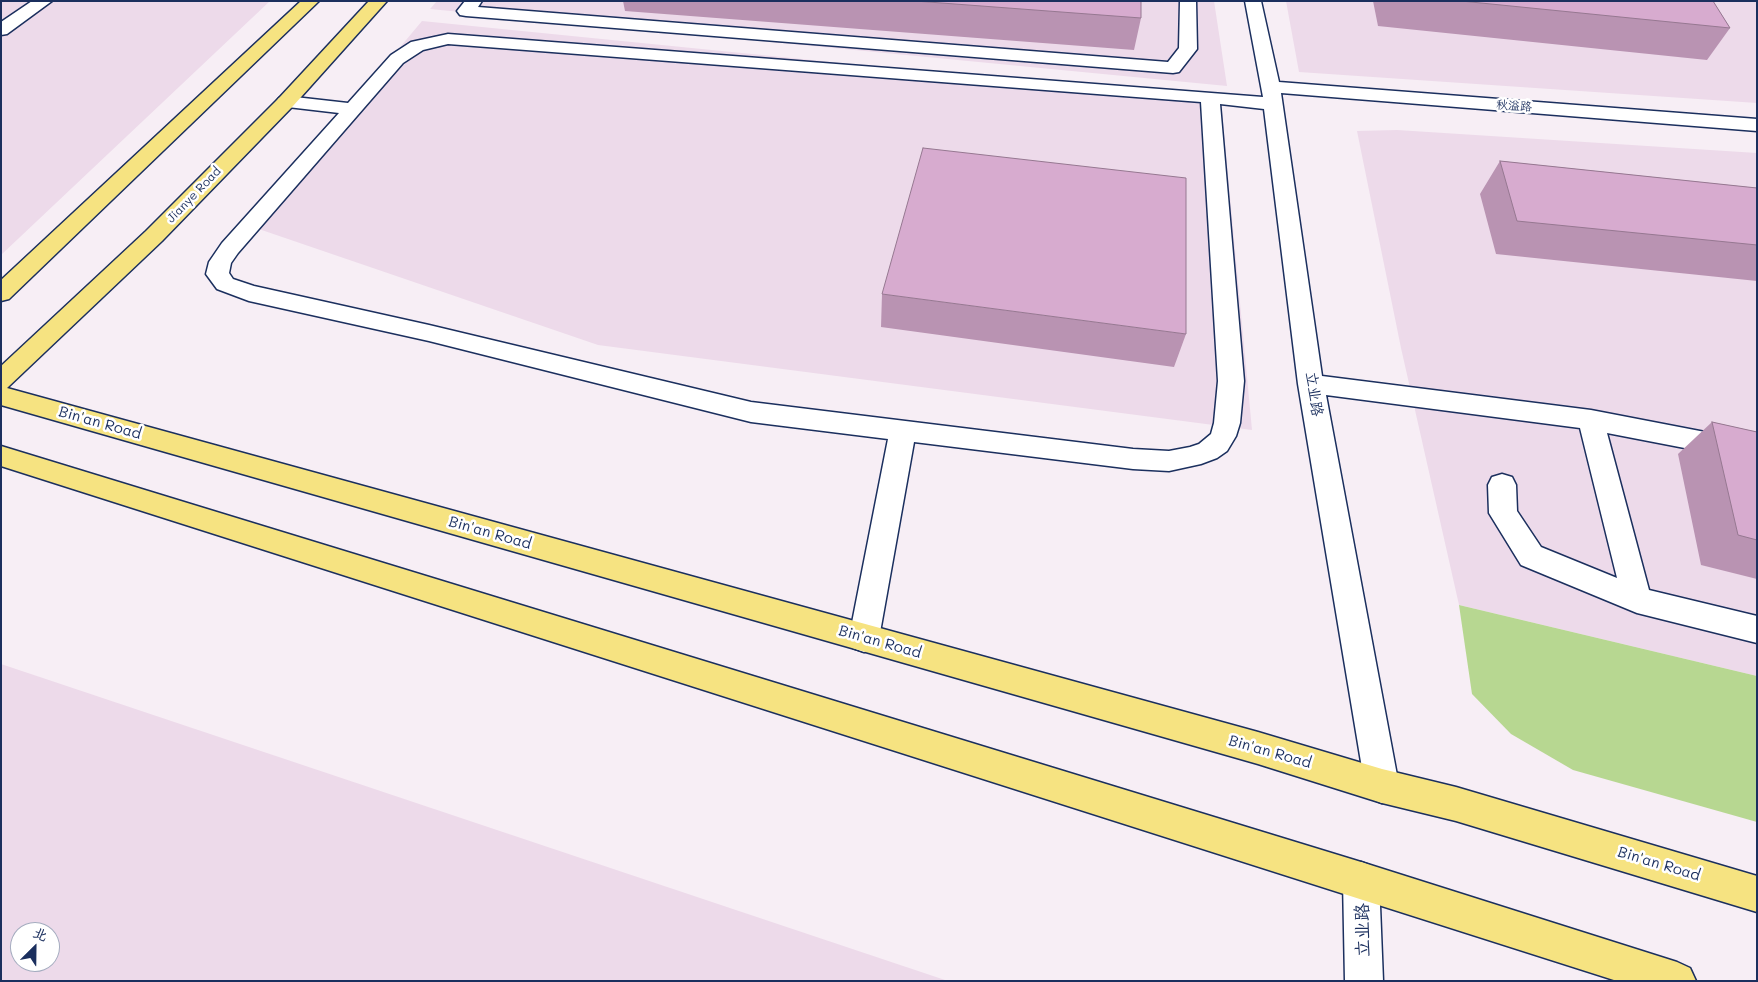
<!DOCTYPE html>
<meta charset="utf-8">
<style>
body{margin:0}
#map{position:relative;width:1758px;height:982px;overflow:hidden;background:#f7eef5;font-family:Mali,"LXGW WenKai TC",sans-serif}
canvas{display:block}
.frame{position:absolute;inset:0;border:2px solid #1b2f5e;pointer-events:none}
.north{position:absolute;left:10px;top:922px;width:50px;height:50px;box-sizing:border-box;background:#fff;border:1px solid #a4acbf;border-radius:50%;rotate:23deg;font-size:14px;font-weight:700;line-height:20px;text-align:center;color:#1b2f5e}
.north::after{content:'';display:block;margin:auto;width:18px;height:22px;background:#1b2f5e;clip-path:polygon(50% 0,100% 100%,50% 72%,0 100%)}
</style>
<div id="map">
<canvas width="1758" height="982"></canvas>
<div class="frame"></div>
<div class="north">北</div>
</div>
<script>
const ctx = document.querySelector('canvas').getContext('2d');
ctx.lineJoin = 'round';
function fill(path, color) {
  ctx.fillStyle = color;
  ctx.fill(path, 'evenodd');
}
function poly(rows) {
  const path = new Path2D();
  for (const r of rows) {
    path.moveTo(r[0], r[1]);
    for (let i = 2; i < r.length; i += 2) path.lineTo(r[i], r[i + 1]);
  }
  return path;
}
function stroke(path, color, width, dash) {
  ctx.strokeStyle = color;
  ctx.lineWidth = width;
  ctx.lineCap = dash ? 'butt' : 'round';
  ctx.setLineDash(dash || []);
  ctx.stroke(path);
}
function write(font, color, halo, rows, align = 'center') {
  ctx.font = font + ' Mali,"LXGW WenKai TC",sans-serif';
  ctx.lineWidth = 5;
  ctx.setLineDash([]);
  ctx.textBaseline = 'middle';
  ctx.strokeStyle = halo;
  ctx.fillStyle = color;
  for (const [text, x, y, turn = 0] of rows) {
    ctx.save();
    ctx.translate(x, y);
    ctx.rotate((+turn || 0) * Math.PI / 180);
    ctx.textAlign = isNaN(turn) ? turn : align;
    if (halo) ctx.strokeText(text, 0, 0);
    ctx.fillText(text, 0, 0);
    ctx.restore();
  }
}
fill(poly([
 [1,1,270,1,1,255],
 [437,1,1214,1,1227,86,430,9],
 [1286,1,1757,1,1757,103,1299,72],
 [422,21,1221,101,1252,430,598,345,250,226],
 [1397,130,1757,153,1757,676,1459,605,1401,348,1357,131],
 [1,664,948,981,1,981],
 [20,932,50,932,50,962,20,962]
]), '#eddaea');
fill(poly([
 [1459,605,1757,676,1757,822,1573,770,1511,734,1472,694]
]), '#b7d791');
const minor = poly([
 [32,1,52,1,7,34,1,35,1,22,32,1],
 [465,1,482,1,478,7,1168,62,1179,48,1180,1,1196,1,1197,49,1179,72,1173,73,466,16,460,15,457,11,465,1],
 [1245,1,1261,1,1279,82,1757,119,1757,131,1281,93,1322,376,1591,410,1757,442,1757,462,1607,433,1649,590,1757,616,1757,643,1637,613,1521,565,1489,513,1488,485,1492,477,1502,474,1512,477,1516,485,1517,511,1541,547,1617,578,1580,428,1326,395,1399,786,1394,798,1382,803,1370,798,1365,786,1298,384,1264,109,1220,104,1244,381,1240,423,1236,436,1227,451,1217,458,1201,464,1169,471,1133,469,914,442,879,638,875,648,864,652,853,648,849,638,888,439,751,422,429,341,249,301,217,289,206,274,209,262,222,243,339,113,279,106,276,102,279,98,286,96,348,103,391,55,411,42,448,34,1263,97,1245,1],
 [448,44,1201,102,1218,381,1214,423,1211,434,1199,444,1190,447,1169,451,1133,449,751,402,429,325,254,286,233,279,229,273,231,263,238,253,403,63,423,50,448,44],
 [1361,862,1374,867,1379,880,1383,981,1345,981,1343,880,1348,867,1361,862]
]);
const major = poly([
 [301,1,319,1,9,299,1,301,1,280,301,1],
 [369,1,387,1,293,106,162,241,7,388,1258,732,1382,769,1456,787,1757,876,1757,912,1456,821,1382,803,1258,764,1,405,1,366,146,231,279,98,369,1],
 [1,446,1361,862,1677,962,1690,968,1696,981,1617,981,1,466,1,446]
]);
stroke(minor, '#1b2f5e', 3);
stroke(major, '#1b2f5e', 3);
fill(minor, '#fff');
fill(major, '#f6e381');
fill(poly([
 [623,1,1141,1,1141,18,1134,50,625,11],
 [1373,1,1713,1,1730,28,1707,60,1378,26],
 [1500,161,1757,188,1757,281,1496,254,1480,194],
 [882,294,1186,334,1174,367,881,327],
 [1712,422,1757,432,1757,579,1701,565,1678,454]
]), '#b993b2');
const building = poly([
 [915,1,1141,1,1141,18,915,1],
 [1461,1,1713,1,1730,28,1461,1],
 [923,148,1186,178,1186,334,882,294,923,148],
 [1500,161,1757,188,1757,245,1517,221,1500,161],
 [1712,422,1757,432,1757,540,1738,535,1712,422]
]);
fill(building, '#d7abcf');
stroke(building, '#967891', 1);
write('12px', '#1b2f5e', '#fff', [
 ["秋溢路",1514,106,4],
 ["Jianye Road",194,195,-46]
]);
write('15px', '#1b2f5e', '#fff', [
 ["立业路",1314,394,81],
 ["Bin'an Road",100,423,16],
 ["Bin'an Road",490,533,16],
 ["Bin'an Road",880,642,16],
 ["Bin'an Road",1270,752,16],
 ["Bin'an Road",1659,864,17]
]);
write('18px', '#1b2f5e', '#fff', [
 ["立业路",1363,930,-91]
]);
</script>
